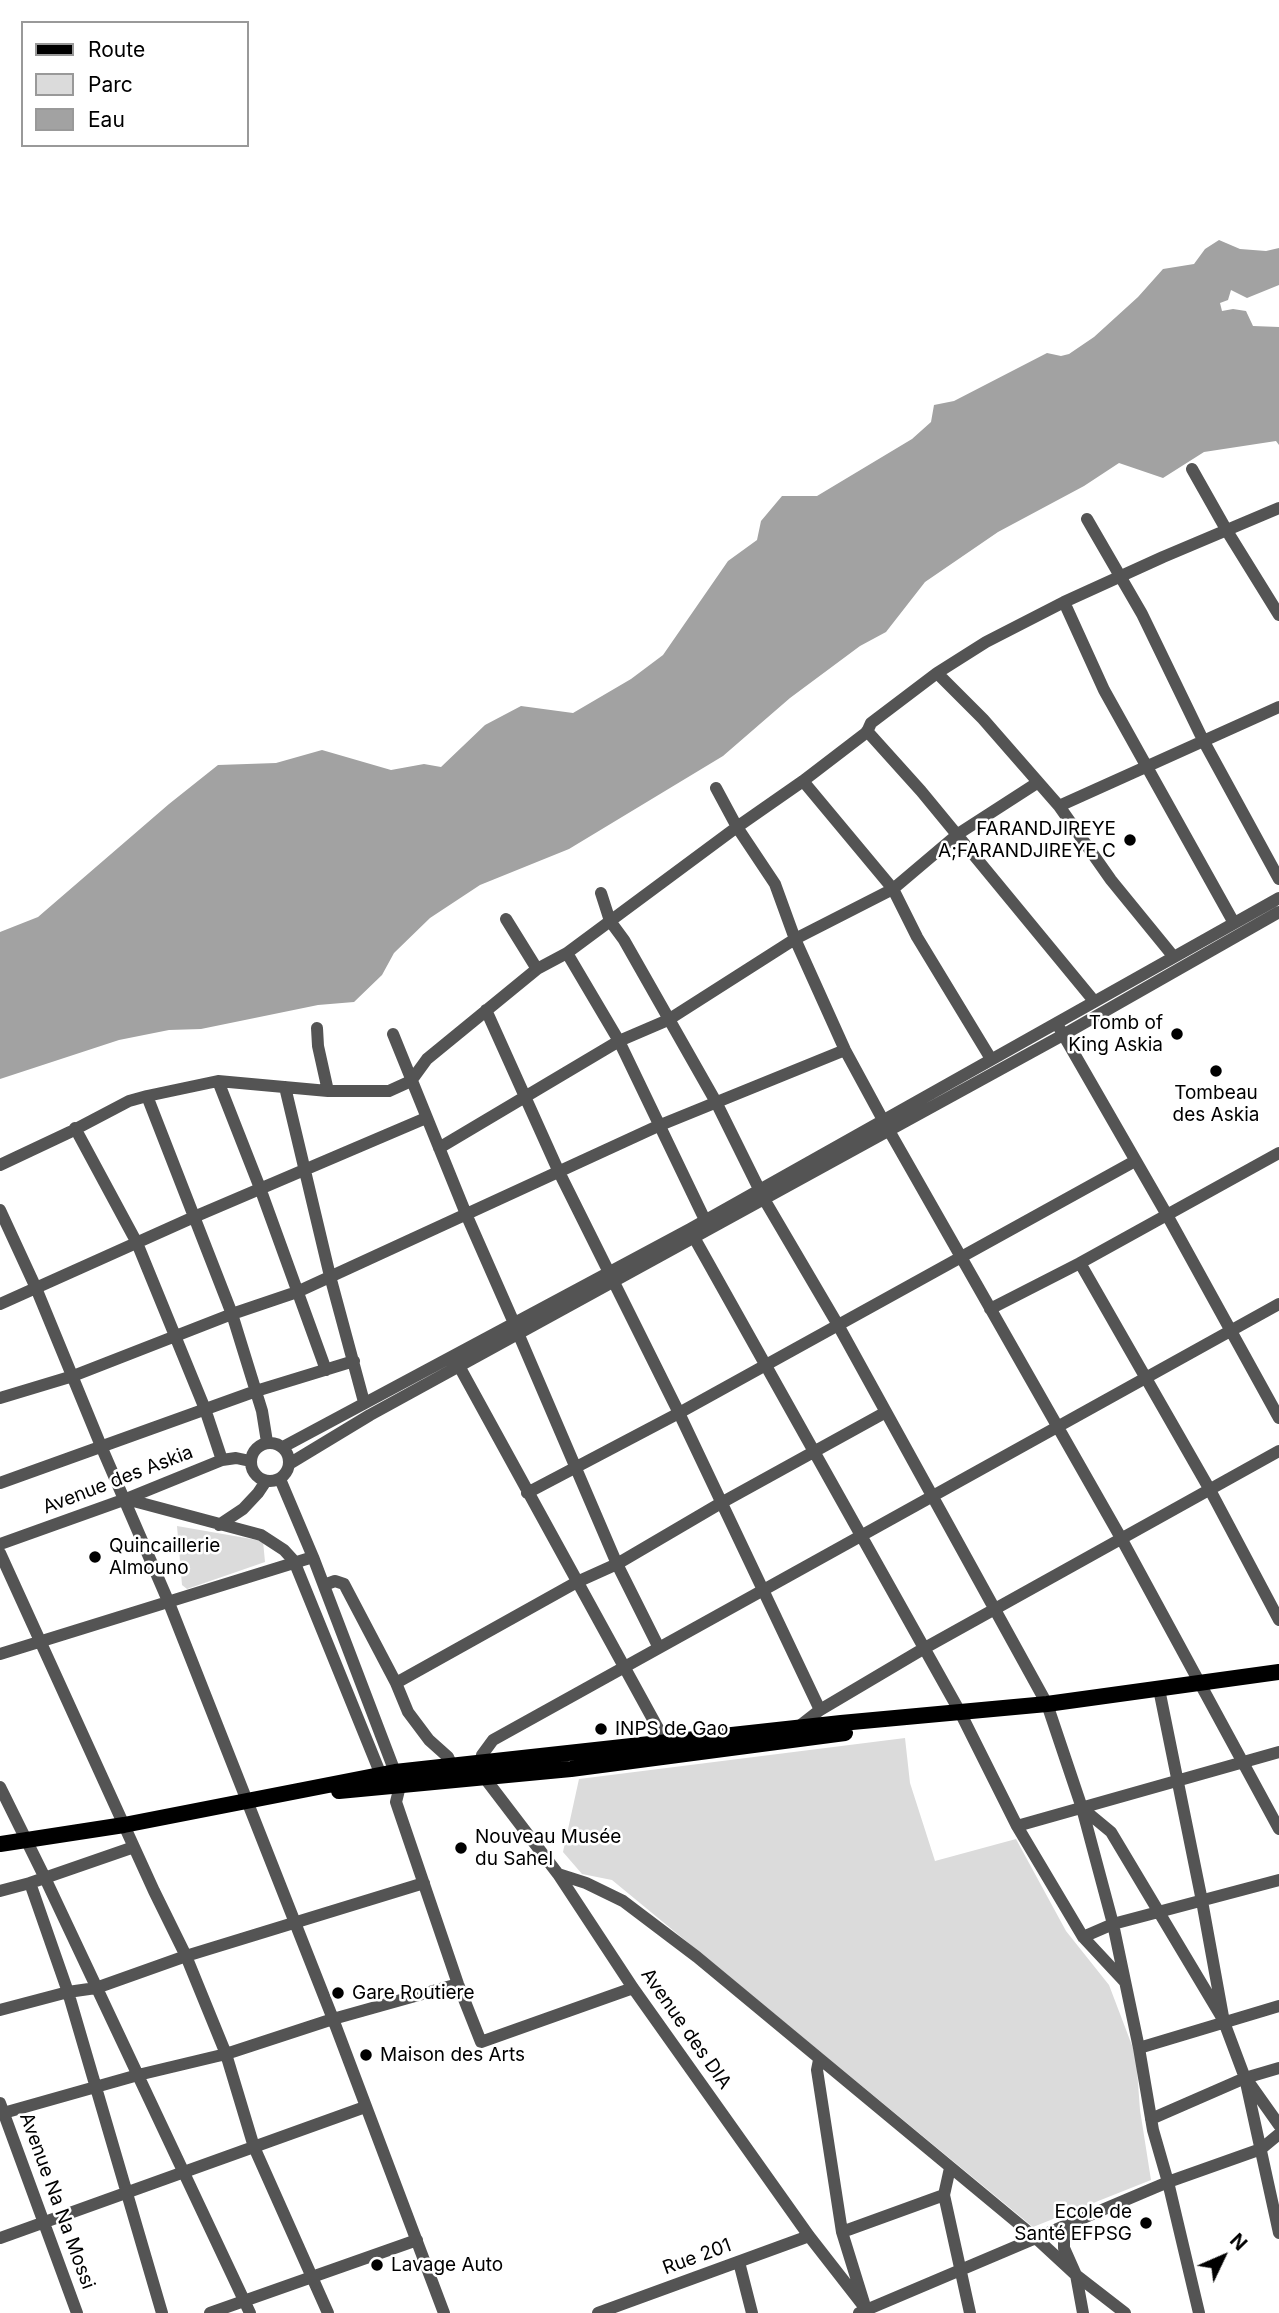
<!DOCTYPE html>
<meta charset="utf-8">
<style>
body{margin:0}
#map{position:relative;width:1279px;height:2313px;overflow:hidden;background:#fff;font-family:Inter,sans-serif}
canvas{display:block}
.legend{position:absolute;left:21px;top:21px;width:228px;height:126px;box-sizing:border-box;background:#fff;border:2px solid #999;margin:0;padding:9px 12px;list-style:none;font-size:21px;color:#000}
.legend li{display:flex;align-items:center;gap:14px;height:35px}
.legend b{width:35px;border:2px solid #999}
.north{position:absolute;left:1188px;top:2222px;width:70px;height:70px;-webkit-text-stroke:5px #fff;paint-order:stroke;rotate:46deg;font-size:19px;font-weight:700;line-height:28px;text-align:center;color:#000}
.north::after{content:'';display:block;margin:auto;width:24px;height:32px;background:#000;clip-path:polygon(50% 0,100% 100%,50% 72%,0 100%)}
</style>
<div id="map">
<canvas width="1279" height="2313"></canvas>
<ul class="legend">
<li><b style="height:9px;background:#000"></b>Route</li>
<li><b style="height:19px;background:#dbdbdb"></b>Parc</li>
<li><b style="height:19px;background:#a2a2a2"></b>Eau</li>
</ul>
<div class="north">N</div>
</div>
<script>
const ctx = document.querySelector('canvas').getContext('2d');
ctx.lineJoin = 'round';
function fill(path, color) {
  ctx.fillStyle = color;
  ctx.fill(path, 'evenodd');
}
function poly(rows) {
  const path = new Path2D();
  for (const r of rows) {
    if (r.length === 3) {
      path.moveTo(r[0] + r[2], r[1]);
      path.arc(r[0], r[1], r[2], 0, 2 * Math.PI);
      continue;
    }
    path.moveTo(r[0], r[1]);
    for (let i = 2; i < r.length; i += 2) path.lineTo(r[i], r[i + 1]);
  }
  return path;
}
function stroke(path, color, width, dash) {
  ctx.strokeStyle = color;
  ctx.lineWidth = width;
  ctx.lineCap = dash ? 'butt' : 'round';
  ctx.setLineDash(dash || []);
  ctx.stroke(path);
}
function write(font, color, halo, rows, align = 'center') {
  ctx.font = font + ' Inter,sans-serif';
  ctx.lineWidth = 5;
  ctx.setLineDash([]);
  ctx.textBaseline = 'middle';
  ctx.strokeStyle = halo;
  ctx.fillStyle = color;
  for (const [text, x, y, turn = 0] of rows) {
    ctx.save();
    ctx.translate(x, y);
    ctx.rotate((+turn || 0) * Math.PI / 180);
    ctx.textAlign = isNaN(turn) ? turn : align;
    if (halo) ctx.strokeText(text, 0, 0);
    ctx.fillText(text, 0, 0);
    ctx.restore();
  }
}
fill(poly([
 [177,1526,263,1541,265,1562,187,1589,182,1585],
 [905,1738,910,1783,935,1861,1016,1839,1066,1931,1109,1985,1136,2056,1140,2110,1151,2180,1033,2227,612,1880,582,1874,563,1852,579,1779]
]), '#dbdbdb');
fill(poly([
 [1219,240,1240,249,1266,251,1279,248,1279,285,1247,298,1231,290,1228,300,1220,303,1222,311,1233,309,1246,311,1253,326,1279,327,1279,445,1276,441,1204,452,1163,478,1119,463,1084,486,998,532,925,582,886,632,860,646,790,698,723,756,569,849,480,885,430,918,394,953,382,975,354,1002,318,1005,201,1029,169,1030,119,1040,0,1079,0,932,38,917,169,804,218,765,276,763,322,750,391,770,424,764,441,767,485,725,521,706,573,713,631,679,663,655,728,561,757,540,761,521,782,496,817,496,912,439,931,422,934,405,954,401,1047,353,1061,356,1069,354,1094,337,1138,297,1163,269,1194,264,1205,249]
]), '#a2a2a2');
stroke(poly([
 [1192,469,1227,531,1279,615],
 [1087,519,1142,614,1203,740,1279,879],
 [1064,602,1104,690,1234,923],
 [937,673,983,719,1059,806,1111,880,1173,956],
 [867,731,921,791,1094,1001],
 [803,781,893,889,917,937,991,1059],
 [716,788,737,827,775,884,795,939,845,1050,883,1120,1121,1538,1279,1829],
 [1059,806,1279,707],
 [601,893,610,921,624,940,716,1102,764,1199,838,1325,1047,1704,1082,1808,1113,1924,1139,2048,1153,2130,1168,2182,1199,2313],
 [506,919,537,969],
 [567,953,619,1041,705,1220],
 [486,1010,558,1170,679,1413,820,1710],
 [317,1028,318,1046,328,1091],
 [1060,1029,1167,1215,1279,1418],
 [393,1034,466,1214,514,1323],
 [218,1081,260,1188,326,1370],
 [285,1087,330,1276,364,1402],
 [147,1096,232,1314,262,1411,267,1442],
 [75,1128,137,1243,205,1409,222,1460],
 [439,1148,619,1041,668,1020,795,939,893,889,958,834,1037,783],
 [0,1165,70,1132,129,1101,147,1096,218,1081,328,1091,389,1091,411,1081,427,1059,537,969,567,953,737,827,803,781,867,732,871,723,937,673,986,642,1064,602,1163,557,1279,508],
 [0,1210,36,1288,101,1446,169,1603,333,2019,444,2313],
 [691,1232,960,1712,1017,1826,1083,1937,1124,1981],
 [1080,1263,1210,1490,1279,1620],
 [0,1304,194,1217,426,1118],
 [990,1309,1080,1263,1279,1153],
 [518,1333,617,1564,659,1648],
 [459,1366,666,1743],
 [0,1398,73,1376,232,1314,297,1292,658,1126,845,1050],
 [270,1462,19],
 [283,1447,690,1229,1279,898],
 [289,1464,370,1415,1063,1035,1279,912],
 [280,1479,313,1557,395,1772,400,1786,396,1802,458,1984,481,2042,633,1988],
 [0,1483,256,1391,354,1361],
 [527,1493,679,1413,1135,1161],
 [126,1499,261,1535,284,1550,294,1561,383,1780],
 [219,1525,243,1509,258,1493,266,1481],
 [0,1544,126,1499,222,1460,236,1458,250,1461],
 [0,1553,154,1891,186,1956,226,2054,254,2147,328,2313],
 [324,1585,335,1581,344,1584,396,1683,408,1712,429,1740,448,1757,452,1766],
 [0,1654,313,1557],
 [396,1683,577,1582,617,1564,721,1503,886,1412],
 [1159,1689,1202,1901,1224,2022,1245,2078,1279,2233],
 [797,1728,820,1710,923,1649,1279,1451],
 [0,1787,45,1878,250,2313],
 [1082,1808,1111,1832,1221,2016],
 [1017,1826,1279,1752],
 [558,1874,586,1883,623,1901,697,1957,1037,2239,1076,2275,1125,2313],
 [30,1883,68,1992,162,2313],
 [0,1891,30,1883,134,1847],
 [1083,1937,1113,1924,1279,1880],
 [0,2010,68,1992,96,1988,186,1956,424,1883],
 [1139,2048,1279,2006],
 [819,2060,817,2070,842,2232,864,2303],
 [1250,2084,1279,2125],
 [0,2103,77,2313],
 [0,2114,138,2075,226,2054,333,2019,458,1984],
 [1151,2119,1245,2078,1279,2068],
 [950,2168,944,2195,970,2313],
 [1064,2227,1064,2248,1076,2275,1083,2313],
 [842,2232,944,2195],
 [0,2238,365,2107],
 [739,2262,752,2313],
 [210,2313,417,2240],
 [598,2313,809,2236],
 [859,2313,1168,2182,1261,2149,1279,2134],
 [869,2313,809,2236,633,1988,558,1874,484,1777,480,1764,482,1755,493,1740,1279,1304]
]), '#545454', 12);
stroke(poly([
 [339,1791,571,1769,845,1733],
 [0,1844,124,1825,395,1772,841,1723,1047,1704,1279,1672]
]), '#000', 16);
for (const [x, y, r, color] of [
 [1130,840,7,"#000"],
 [1177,1034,7,"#000"],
 [1216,1071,7,"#000"],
 [95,1557,7,"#000"],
 [601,1729,7,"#000"],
 [461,1848,7,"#000"],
 [338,1993,7,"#000"],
 [366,2055,7,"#000"],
 [1146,2223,7,"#000"],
 [377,2265,7,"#000"]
]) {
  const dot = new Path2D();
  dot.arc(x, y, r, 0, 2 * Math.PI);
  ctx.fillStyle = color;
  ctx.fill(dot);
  stroke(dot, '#fff', 2.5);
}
write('19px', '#000', '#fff', [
 ["FARANDJIREYE",1116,829,"right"],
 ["A;FARANDJIREYE C",1116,851,"right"],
 ["Tomb of",1163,1023,"right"],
 ["King Askia",1163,1045,"right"],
 ["Tombeau",1216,1093,"center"],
 ["des Askia",1216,1115,"center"],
 ["Quincaillerie",109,1546],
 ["Almouno",109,1568],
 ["INPS de Gao",615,1729],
 ["Nouveau Musée",475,1837],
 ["du Sahel",475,1859],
 ["Gare Routiere",352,1993],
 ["Maison des Arts",380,2055],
 ["Ecole de",1132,2212,"right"],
 ["Santé EFPSG",1132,2234,"right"],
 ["Lavage Auto",391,2265]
], 'left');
write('19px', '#000', '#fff', [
 ["Avenue des Askia",118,1480,-21],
 ["Avenue des DIA",686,2029,55],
 ["Avenue Na Na Mossi",57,2201,70],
 ["Rue 201",697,2257,-20]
]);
</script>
